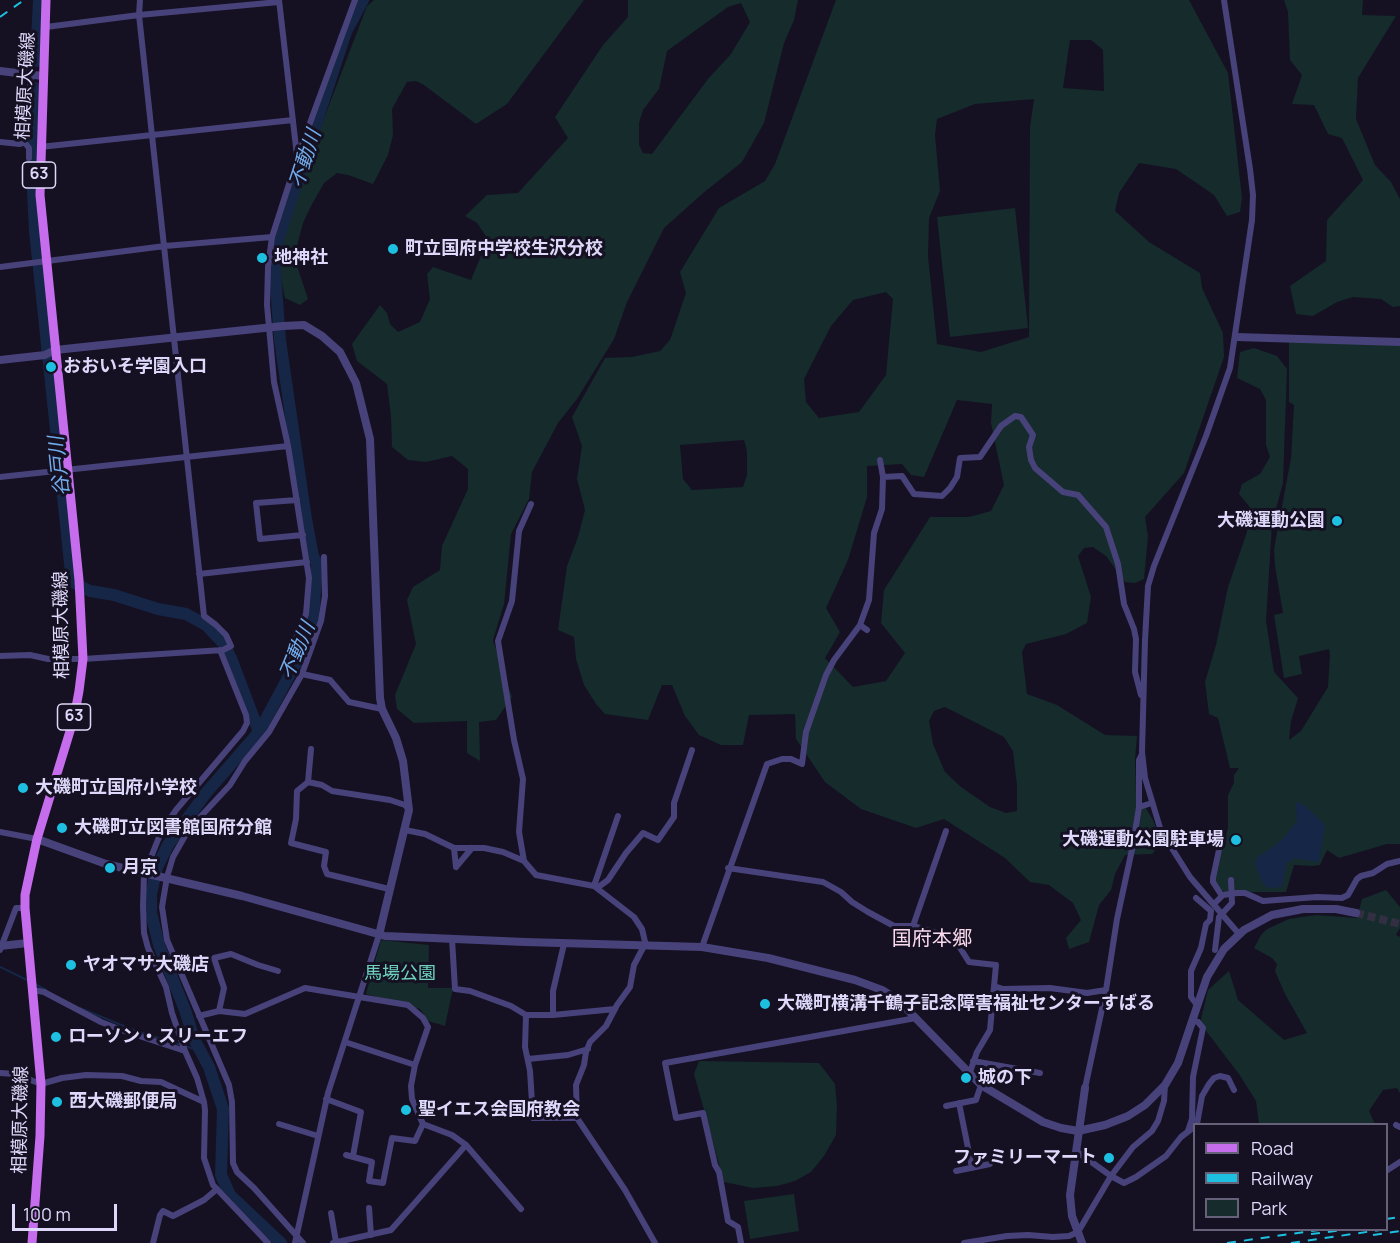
<!DOCTYPE html>
<meta charset="utf-8">
<style>
body{margin:0}
#map{position:relative;width:1400px;height:1243px;overflow:hidden;background:#151122;font-family:Manrope,sans-serif}
canvas{display:block}
.legend{position:absolute;left:1193px;top:1123px;width:195px;height:108px;box-sizing:border-box;background:#151122;border:2px solid #656178;margin:0;padding:8px 10px;list-style:none;font-size:18px;color:#ded8fa}
.legend li{display:flex;align-items:center;gap:12px;height:30px}
.legend b{width:30px;border:2px solid #656178}
.scale{position:absolute;left:12px;top:1204px;width:105px;height:27px;box-sizing:border-box;border:3px solid #ded8fa;border-top:0;padding-left:8px;font-size:18px;line-height:21px;white-space:nowrap;color:#ded8fa;-webkit-text-stroke:4px #151122;paint-order:stroke}
</style>
<div id="map">
<canvas width="1400" height="1243"></canvas>
<ul class="legend">
<li><b style="height:8px;background:#c56dec"></b>Road</li>
<li><b style="height:8px;background:#1dc0e0"></b>Railway</li>
<li><b style="height:16px;background:#152b2c"></b>Park</li>
</ul>
<div class="scale">100 m</div>
</div>
<script>
const ctx = document.querySelector('canvas').getContext('2d');
ctx.lineJoin = 'round';
function fill(path, color) {
  ctx.fillStyle = color;
  ctx.fill(path, 'evenodd');
}
function poly(rows) {
  const path = new Path2D();
  for (const r of rows) {
    path.moveTo(r[0], r[1]);
    for (let i = 2; i < r.length; i += 2) path.lineTo(r[i], r[i + 1]);
  }
  return path;
}
function stroke(path, color, width, dash) {
  ctx.strokeStyle = color;
  ctx.lineWidth = width;
  ctx.lineCap = dash ? 'butt' : 'round';
  ctx.setLineDash(dash || []);
  ctx.stroke(path);
}
function write(font, color, halo, rows, align = 'center') {
  ctx.font = font + ' Manrope,"Noto Sans JP",sans-serif';
  ctx.lineWidth = 6;
  ctx.setLineDash([]);
  ctx.textBaseline = 'middle';
  ctx.strokeStyle = halo;
  ctx.fillStyle = color;
  for (const [text, x, y, turn = 0] of rows) {
    ctx.save();
    ctx.translate(x, y);
    ctx.rotate((+turn || 0) * Math.PI / 180);
    ctx.textAlign = isNaN(turn) ? turn : align;
    if (halo) ctx.strokeText(text, 0, 0);
    ctx.fillText(text, 0, 0);
    ctx.restore();
  }
}
fill(poly([
 [374,0,584,0,507,104,476,124,424,85,416,81,407,82,392,109,393,135,388,155,373,184,348,175,337,173,324,183,311,206,303,223,294,257,308,299,300,305,285,298,279,269,285,229,318,134,367,6],
 [628,0,798,0,794,20,784,43,764,123,742,162,702,194,664,228,627,302,614,339,577,399,558,423,532,472,529,499,511,534,504,604,493,640,512,697,496,720,479,722,480,761,467,753,467,721,414,723,397,709,395,695,416,644,407,600,413,587,440,570,442,546,468,489,468,469,452,456,426,462,408,460,392,447,391,417,387,384,357,361,352,344,380,305,387,313,390,324,398,332,420,322,430,299,427,274,433,267,471,280,488,239,477,223,465,216,487,195,518,193,568,138,555,117,603,45,628,17],
 [741,3,750,22,731,54,708,79,652,154,643,153,639,145,639,123,643,110,659,89,667,51,728,7],
 [836,0,1189,0,1228,73,1242,198,1240,212,1227,216,1214,195,1176,169,1139,163,1119,193,1115,211,1149,242,1200,273,1202,288,1223,333,1224,357,1184,473,1145,517,1148,536,1144,579,1135,583,1125,582,1106,556,1093,547,1084,548,1078,556,1091,597,1087,623,1066,634,1026,644,1022,652,1027,694,1057,705,1105,735,1137,736,1135,759,1136,792,1153,820,1162,843,1152,854,1125,855,1115,874,1111,890,1099,905,1089,942,1069,949,1066,938,1081,920,1073,903,1049,885,1030,882,1005,858,944,819,916,828,861,809,825,782,796,739,795,714,749,715,743,745,721,745,699,735,685,716,672,685,662,685,648,720,605,714,596,704,584,685,576,659,574,637,558,630,567,566,578,537,585,510,577,479,582,446,572,417,605,358,632,357,660,351,670,340,686,293,680,272,719,208,765,181,775,164],
 [1070,40,1091,40,1103,50,1104,91,1063,88],
 [1034,99,1030,127,1029,337,981,352,937,344,928,256,929,218,940,191,935,135,937,119,975,104],
 [886,292,893,299,886,375,859,412,819,418,806,402,804,379,831,326,853,300],
 [957,400,992,404,991,423,1004,485,991,511,969,517,930,517,884,590,881,623,905,653,886,681,853,687,825,658,840,632,826,608,848,560,867,497,867,466,902,464,911,475,924,477],
 [744,440,747,451,747,475,743,487,692,490,683,479,680,445],
 [945,707,1004,737,1013,751,1017,785,1017,811,1006,813,990,807,961,787,945,772,933,744,929,721,934,711],
 [1284,0,1363,0,1362,15,1396,16,1358,78,1356,119,1375,165,1391,182,1400,199,1400,306,1393,307,1381,299,1353,297,1337,302,1313,316,1296,314,1290,286,1326,261,1327,220,1363,180,1342,138,1328,134,1314,105,1292,104,1302,75,1290,60,1288,12],
 [1015,208,1028,328,950,337,937,217],
 [1289,342,1400,345,1400,844,1387,844,1339,858,1327,850,1320,865,1312,866,1294,865,1286,892,1225,892,1220,890,1214,882,1214,876,1228,828,1228,795,1234,783,1234,775,1239,768,1230,768,1218,718,1209,714,1205,682,1216,645,1228,587,1247,532,1249,506,1239,494,1242,484,1260,474,1270,457,1266,445,1266,400,1260,389,1237,378,1240,352,1254,348,1277,356,1287,369,1283,483,1272,524,1266,621,1274,672,1298,698,1291,721,1289,740,1301,731,1328,687,1330,655,1329,649,1299,656,1302,674,1284,678,1274,615,1283,613,1275,566,1274,549,1291,458,1294,405,1289,402],
 [1386,890,1400,907,1400,928,1396,935,1400,937,1400,1093,1397,1088,1383,1090,1369,1111,1375,1124,1259,1124,1256,1101,1239,1074,1200,1023,1208,990,1229,971,1238,1000,1284,1040,1307,1033,1285,994,1275,971,1277,964,1272,958,1254,948,1261,935,1267,929,1289,919,1316,915,1357,918,1362,899],
 [381,940,429,945,428,988,453,988,445,1026,428,1021,420,1009,366,994],
 [699,1061,819,1063,835,1084,837,1106,836,1135,824,1156,811,1172,795,1181,777,1186,753,1188,724,1182,694,1074],
 [794,1194,799,1231,750,1239,744,1201]
]), '#152b2c');
fill(poly([
 [1296,802,1303,804,1325,825,1319,862,1293,858,1292,862,1287,861,1282,887,1268,888,1262,882,1255,864,1257,858,1282,840,1297,821]
]), '#162647');
stroke(poly([
 [0,967,27,980],
 [35,984,46,990],
 [80,1008,136,1031,201,1051]
]), '#162647', 2);
stroke(poly([
 [36,61,39,0],
 [35,88,32,172,35,231,72,582,90,591,114,595,158,609,186,614,206,625,223,643,231,658,259,732],
 [281,1243,230,1195,221,1175,223,1109,209,1067,194,1039,185,1010,159,945,151,913,151,894,157,867,168,845,206,793,259,732,298,659,313,619,317,564,313,556,306,519,280,340,274,260,277,243,346,32,363,0]
]), '#162647', 12);
stroke(poly([
 [1356,913,1400,924]
]), '#332f42', 8, [8, 4]);
stroke(poly([
 [279,0,297,156],
 [1224,0,1250,169,1253,195,1252,220,1230,368,1206,436,1154,566,1148,586,1145,640,1142,752,1145,778,1161,831,1190,877,1239,934],
 [46,27,139,15,279,2],
 [0,142,20,144,25,142],
 [40,147,293,120],
 [29,158,29,148,25,143,31,75],
 [0,267,165,246,272,237],
 [0,477,288,446],
 [883,477,902,476,914,494,942,496,950,488,957,477,960,458,980,457,1001,426,1015,416,1021,417,1033,435,1029,447,1031,460,1035,468,1063,492,1078,495,1106,527,1118,564,1124,604,1134,629,1136,639,1135,672,1141,695],
 [297,500,256,503,260,539,303,535],
 [199,574,307,562],
 [860,625,869,600,874,533,882,509,883,477,880,460],
 [0,656,30,655,48,659,83,659,223,650,231,646,226,635,216,625,204,616,139,15,140,0],
 [284,668,306,614,309,578,288,446,274,382,267,305,268,267,272,237,299,153,355,0],
 [302,674,330,680,349,702,382,709],
 [311,749,308,782,297,791,296,819,291,843,326,852,324,866,327,874,389,889],
 [308,782,322,785,332,791,390,800,405,805,409,810],
 [1139,807,1139,760,1142,754],
 [405,830,425,834,454,848,484,848,503,852,524,861,536,875,594,886,634,917,642,929,646,946],
 [0,832,37,839],
 [1220,845,1213,878,1213,882,1222,896],
 [454,848,456,867],
 [524,861,519,832,523,779,514,740,498,641,512,601,519,531,531,504],
 [456,867,472,848],
 [728,868,823,882,841,892,852,902,868,912,894,926,913,926,951,937,957,943,969,962,996,965,990,1030,977,1052,969,1075],
 [594,886,618,816],
 [597,888,608,880,626,853,643,833,658,840,674,817,674,803,692,750],
 [1196,898,1211,911,1210,920,1206,924,1201,948,1191,971,1191,997,1197,1005],
 [1214,904,1223,895,1237,893,1245,893,1263,901,1317,897,1342,898,1348,895,1357,879,1361,876,1373,873,1387,864,1400,861],
 [913,926,946,831],
 [452,939,455,989,470,991,511,1006,526,1015,525,1047,530,1071,533,1118,577,1118,625,1190,655,1243],
 [702,947,767,764,782,759,791,759,802,764,806,732,826,675,834,660,860,625,867,630],
 [0,950,16,908,25,908],
 [1215,950,1219,917,1232,903,1231,880],
 [994,986,1003,989,1050,988,1087,993,1106,990],
 [33,990,44,992,101,1022,124,1031,185,1051,172,1013,166,987,148,948,144,933,143,906,144,875,161,832,176,810,243,731,247,723,246,715,220,650],
 [219,1011,224,988,214,958,231,954,258,965,278,971],
 [526,1015,553,1015,553,991,564,944],
 [553,1015,615,1009],
 [199,1016,219,1011,245,1014,305,988,408,1005,423,1018,428,1027,415,1065],
 [345,1042,415,1065,411,1086,412,1099,423,1124,452,1135,466,1145],
 [185,1051,197,1078,204,1102],
 [528,1059,568,1055,588,1049],
 [973,1061,1040,1073],
 [0,1073,15,1074,41,1084,62,1078,86,1075,122,1076,141,1081,161,1082,204,1102,205,1110,204,1158,213,1185,268,1243],
 [1165,1085,1164,1101,1158,1121,1152,1131,1133,1147,1111,1176,1124,1183,1136,1177,1166,1156,1181,1137,1194,1127],
 [1085,1088,1106,990,1117,919,1133,845,1139,807,1152,803],
 [326,1099,361,1112,353,1156],
 [959,1103,972,1168],
 [946,1106,976,1100,981,1085],
 [577,1118,576,1085,584,1065,586,1052,590,1042,606,1026,617,1005,630,987,634,965,644,946],
 [279,1124,318,1136],
 [1197,1124,1202,1096,1209,1084,1214,1078,1220,1076,1228,1078,1234,1090],
 [1396,1125,1400,1127],
 [1188,1131,1192,1119,1193,1077,1203,1028,1198,1022,1192,1021],
 [346,1155,372,1162,369,1181,383,1183,392,1138,415,1141,423,1124],
 [956,1171,990,1164],
 [1386,1171,1400,1162],
 [369,1208,371,1235],
 [331,1213,336,1242],
 [153,1243,160,1215,163,1211,173,1216,204,1200,217,1189],
 [295,1243,328,1093,379,935],
 [303,1243,254,1188,237,1172,233,1163,232,1102,229,1085,167,940,162,907,167,877,173,857,189,829,230,785,245,761,269,732,302,674,321,621,325,596,324,557],
 [333,1243,391,1230,466,1145,521,1209],
 [741,1243,738,1227,728,1221,719,1172,715,1165,703,1113,676,1118,665,1063,916,1018],
 [964,1243,1007,1236,1028,1235,1053,1237,1069,1236,1078,1232,1111,1176,1076,1151]
]), '#48427b', 6);
stroke(poly([
 [0,71,43,76],
 [1236,337,1400,342],
 [0,360,45,355,55,350,283,326,304,325,322,336,340,352,356,383,370,439,380,698,382,709,396,738,403,761,409,810,379,935],
 [37,839,106,864,242,896,385,936,525,942,702,947,768,958,855,980,882,990,898,1000,981,1085,1043,1122,1061,1128,1078,1131,1105,1125,1128,1116,1145,1105,1165,1085,1178,1063,1207,977,1224,949,1244,930,1272,915,1303,909,1336,909,1356,913],
 [0,946,28,943],
 [1082,1243,1072,1216,1070,1195,1085,1088]
]), '#48427b', 8);
stroke(poly([
 [32,1243,40,1136,41,1084,25,908,25,895,37,839,74,718,79,691,83,659,79,580,40,195,46,0]
]), '#c56dec', 9);
stroke(poly([
 [0,17,24,0],
 [1386,1219,1400,1217],
 [1311,1234,1344,1230],
 [1373,1235,1400,1231],
 [1227,1243,1319,1230],
 [1291,1243,1380,1230]
]), '#1dc0e0', 2, [9, 8]);
for (const [x, y, r, color] of [
 [393,249,6,"#1dc0e0"],
 [262,258,6,"#1dc0e0"],
 [51,367,6,"#1dc0e0"],
 [1337,521,6,"#1dc0e0"],
 [23,788,6,"#1dc0e0"],
 [62,828,6,"#1dc0e0"],
 [1236,840,6,"#1dc0e0"],
 [110,868,6,"#1dc0e0"],
 [71,965,6,"#1dc0e0"],
 [765,1004,6,"#1dc0e0"],
 [56,1037,6,"#1dc0e0"],
 [966,1078,6,"#1dc0e0"],
 [57,1102,6,"#1dc0e0"],
 [406,1110,6,"#1dc0e0"],
 [1109,1158,6,"#1dc0e0"]
]) {
  const dot = new Path2D();
  dot.arc(x, y, r, 0, 2 * Math.PI);
  ctx.fillStyle = color;
  ctx.fill(dot);
  stroke(dot, '#151122', 2);
}
for (const [x, y, w] of [
 [39,175,33],
 [74,717,33]
]) {
  const box = new Path2D();
  box.roundRect(x - w / 2, y - 13, w, 26, 4.5);
  ctx.fillStyle = '#151122';
  ctx.fill(box);
  stroke(box, '#ded8fa', 1.5);
}
write('bold 16px', '#ded8fa', null, [
 ["63",39,175],
 ["63",74,717]
]);
write('18px', '#ded8fa', '#151122', [
 ["相模原大磯線",26,86,-87],
 ["相模原大磯線",62,625,-91],
 ["相模原大磯線",21,1120,-89]
]);
write('bold 18px', '#ded8fa', '#151122', [
 ["町立国府中学校生沢分校",405,249],
 ["地神社",274,258],
 ["おおいそ学園入口",63,367],
 ["大磯運動公園",1325,521,"right"],
 ["大磯町立国府小学校",35,788],
 ["大磯町立図書館国府分館",74,828],
 ["大磯運動公園駐車場",1224,840,"right"],
 ["月京",122,868],
 ["ヤオマサ大磯店",83,965],
 ["大磯町横溝千鶴子記念障害福祉センターすばる",777,1004],
 ["ローソン・スリーエフ",68,1037],
 ["城の下",978,1078],
 ["西大磯郵便局",69,1102],
 ["聖イエス会国府教会",418,1110],
 ["ファミリーマート",1097,1158,"right"]
], 'left');
write('18px', '#6dd1be', '#151122', [
 ["馬場公園",400,974]
]);
write('italic 20px', '#73aced', '#151122', [
 ["不動川",306,159,-72],
 ["谷戸川",60,466,-96],
 ["不動川",298,651,-67]
]);
write('20px', '#fadaec', '#151122', [
 ["国府本郷",932,939]
]);
</script>
